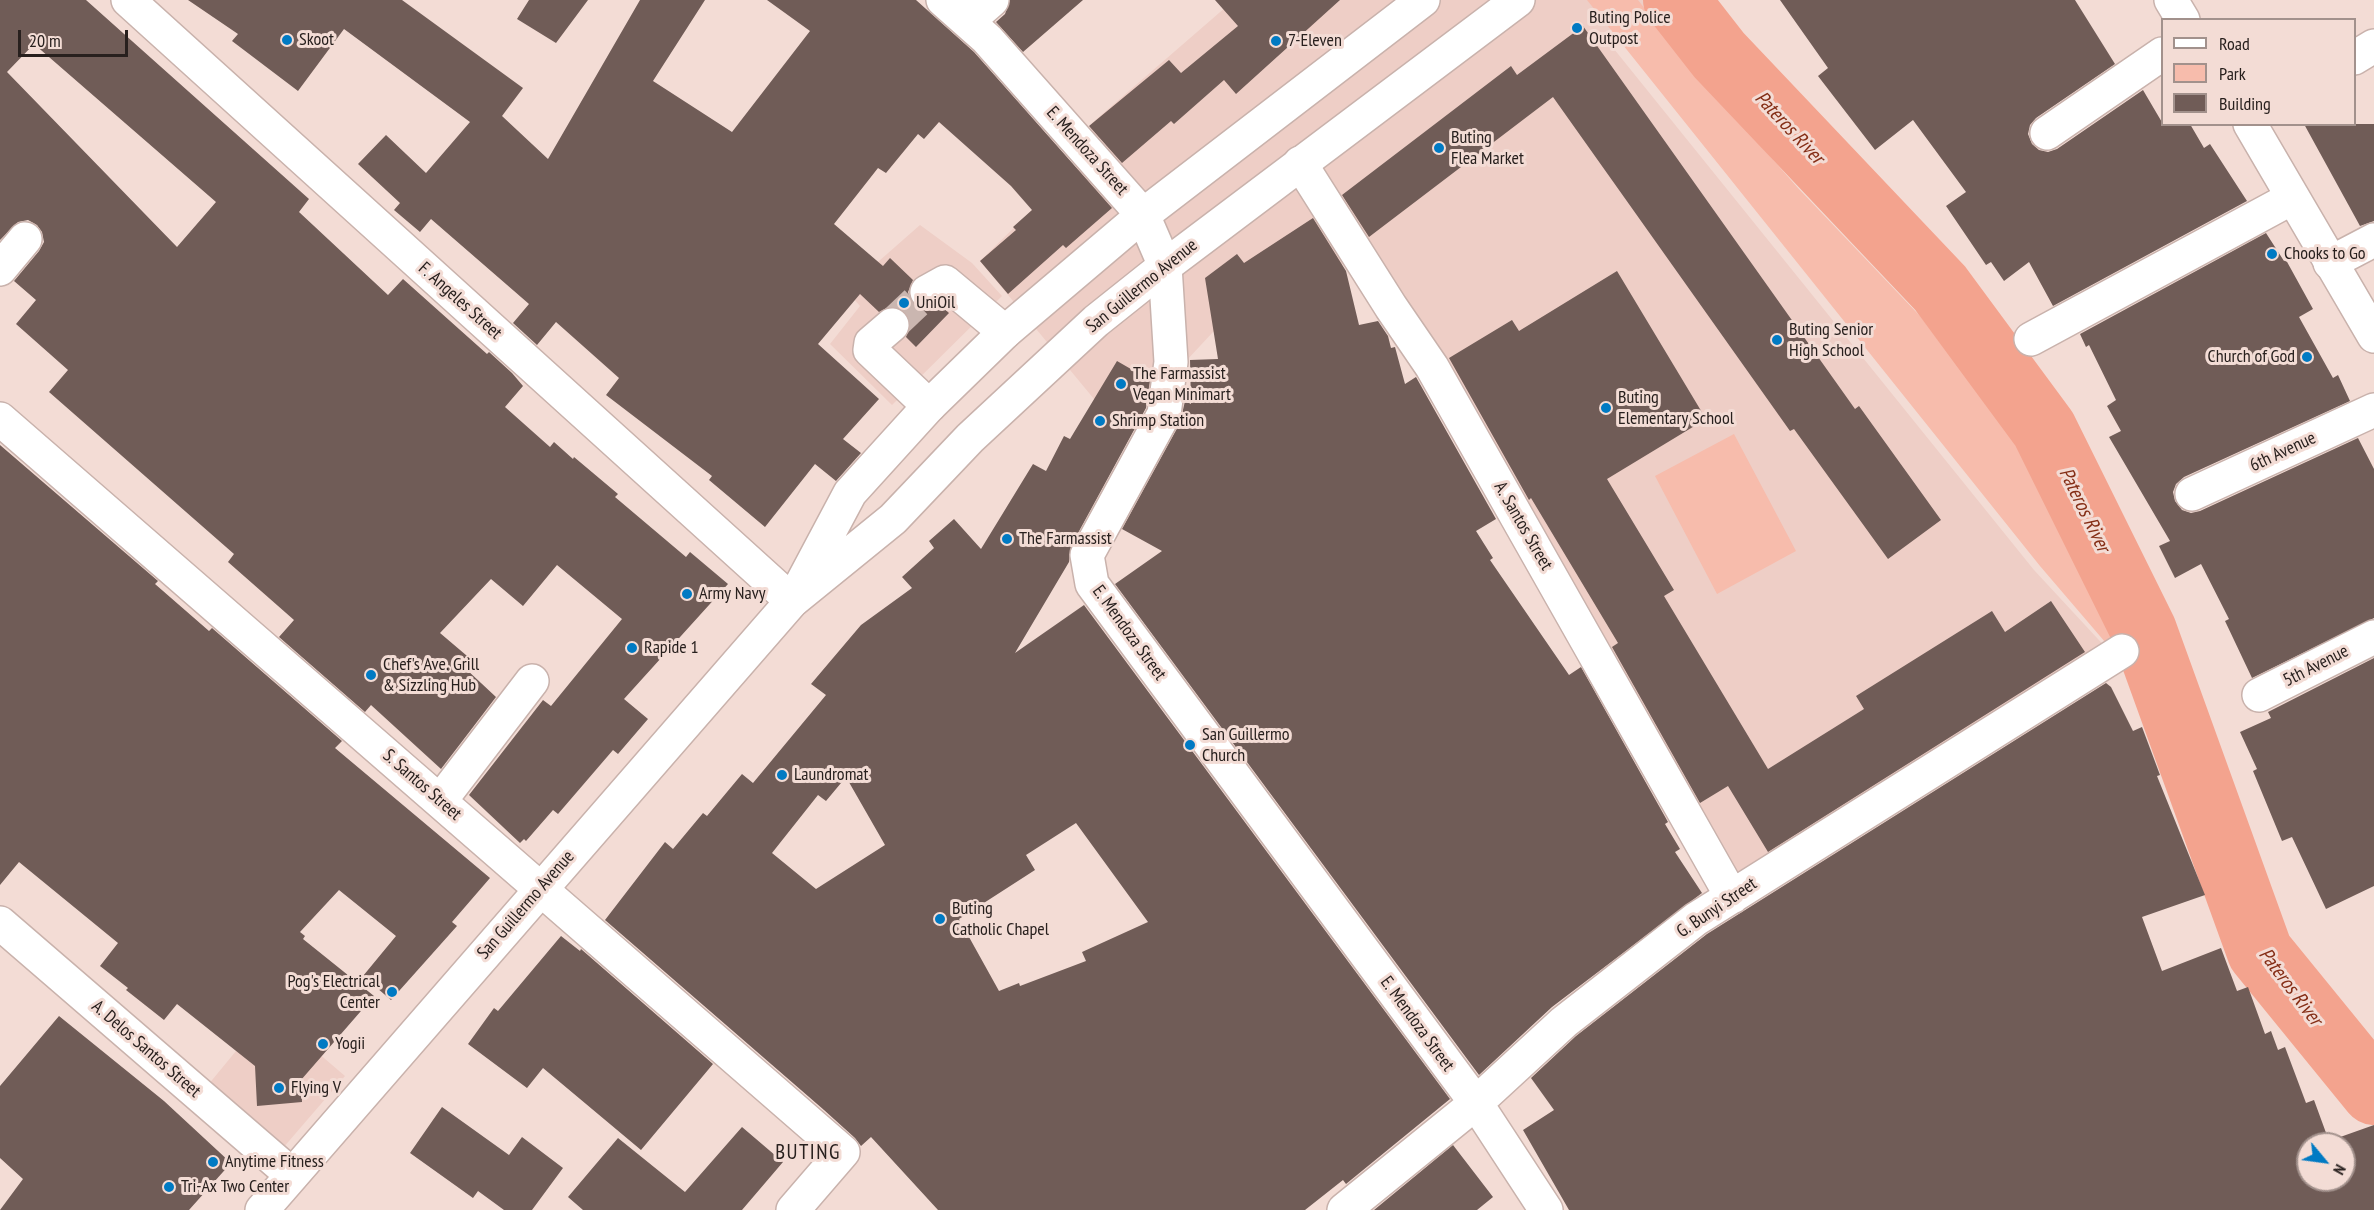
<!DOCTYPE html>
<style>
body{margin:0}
#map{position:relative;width:2374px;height:1210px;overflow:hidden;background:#f3dcd5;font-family:"PT Sans Narrow",sans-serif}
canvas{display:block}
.legend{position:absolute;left:2161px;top:18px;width:195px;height:108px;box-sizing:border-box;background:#f3dcd5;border:2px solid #a2918c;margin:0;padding:8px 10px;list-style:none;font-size:18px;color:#28201e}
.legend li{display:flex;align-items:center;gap:12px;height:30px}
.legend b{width:30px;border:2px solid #a2918c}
.north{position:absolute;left:2296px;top:1132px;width:60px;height:60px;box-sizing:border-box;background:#f3dcd5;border:2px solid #a2918c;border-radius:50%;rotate:119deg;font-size:16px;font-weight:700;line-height:24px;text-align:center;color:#28201e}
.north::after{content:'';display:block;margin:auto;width:21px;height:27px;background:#007ac3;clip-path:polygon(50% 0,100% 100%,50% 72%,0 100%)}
.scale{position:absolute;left:18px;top:30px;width:110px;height:27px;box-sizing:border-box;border:3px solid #28201e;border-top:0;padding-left:8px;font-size:18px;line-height:21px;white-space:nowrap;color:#28201e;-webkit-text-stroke:4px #f3dcd5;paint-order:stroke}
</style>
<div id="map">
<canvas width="2374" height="1210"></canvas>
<ul class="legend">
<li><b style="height:8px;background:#fff"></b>Road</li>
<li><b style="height:16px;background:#f7bcac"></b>Park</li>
<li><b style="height:16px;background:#705c57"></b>Building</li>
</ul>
<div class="north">N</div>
<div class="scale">20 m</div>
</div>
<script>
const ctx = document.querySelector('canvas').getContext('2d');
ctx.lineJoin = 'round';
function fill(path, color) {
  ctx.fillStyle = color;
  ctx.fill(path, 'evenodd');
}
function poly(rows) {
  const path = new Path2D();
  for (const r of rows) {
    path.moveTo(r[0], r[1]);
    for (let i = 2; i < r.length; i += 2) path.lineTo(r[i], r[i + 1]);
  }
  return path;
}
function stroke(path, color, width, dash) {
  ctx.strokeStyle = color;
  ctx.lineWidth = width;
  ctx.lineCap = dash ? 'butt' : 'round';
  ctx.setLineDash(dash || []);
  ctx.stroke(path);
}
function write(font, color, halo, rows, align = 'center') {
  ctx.font = font + ' "PT Sans Narrow",sans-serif';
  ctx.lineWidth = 6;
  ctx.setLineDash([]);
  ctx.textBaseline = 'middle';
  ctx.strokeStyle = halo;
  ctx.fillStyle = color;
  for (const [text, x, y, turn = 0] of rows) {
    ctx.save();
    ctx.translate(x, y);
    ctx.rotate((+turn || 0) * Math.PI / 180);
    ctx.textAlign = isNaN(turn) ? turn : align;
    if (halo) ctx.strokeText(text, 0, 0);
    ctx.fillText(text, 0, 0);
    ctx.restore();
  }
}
fill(poly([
 [1234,0,1664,0,1614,49,2034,570,2110,652,1740,882,1366,246,1269,322,1213,332,1134,417,1094,399,980,261,1079,164,1092,123],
 [920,225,972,263,1002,296,892,405,830,344,860,306,846,290],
 [269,1011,345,1076,283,1148,208,1085]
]), '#eecec6');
fill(poly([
 [1587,0,1638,0,1685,60,1798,188,1920,316,2014,441,2124,639,2111,649,2040,566],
 [1734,434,1796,551,1717,594,1655,476]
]), '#f7bcac');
stroke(poly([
 [1676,0,1719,55,1940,288,2044,429,2144,631,2260,952,2374,1092]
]), '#f3a38e', 66);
fill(poly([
 [0,0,86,0,309,199,299,212,388,295,403,279,487,354,489,352,512,373,523,386,505,407,550,447,554,442,573,459,574,457,618,494,615,497,686,557,690,552,728,584,624,699,648,719,618,754,613,750,558,814,553,810,526,841,524,839,520,843,469,795,543,700,551,706,622,619,557,565,523,606,491,579,440,633,473,661,466,669,496,697,441,769,371,705,365,712,279,637,294,620,228,562,234,554,49,392,68,370,16,324,36,300,14,281,39,251,44,242,42,232,37,225,28,220,18,222,0,240],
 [34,44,216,202,177,247,7,72],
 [188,0,402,0,523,88,502,116,548,159,640,0,705,0,653,81,732,132,810,31,767,0,916,0,974,52,1112,208,1066,248,1063,245,1008,294,980,261,1016,230,1013,227,1032,210,1011,186,939,122,924,139,918,134,886,173,878,168,834,224,883,266,890,258,913,280,908,292,910,301,917,308,927,311,941,306,949,313,916,347,906,337,910,322,906,312,899,308,889,307,879,312,860,294,818,344,879,399,843,439,861,453,836,481,815,464,765,527,709,480,712,476,606,395,619,378,556,322,537,345,513,323,529,304,431,219,420,232,394,210,400,203,358,164,386,135,426,173,470,122,344,29,298,91,232,41,238,34],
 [529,0,588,0,556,43,517,19],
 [1010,0,1083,0,1023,52,996,22,1005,14],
 [1215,0,1340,0,1236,94,1224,80,1174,124,1171,121,1122,163,1089,126,1169,60,1181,73,1238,26],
 [1780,0,2075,0,2115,64,2036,118,2030,125,2028,134,2032,144,2039,150,2048,152,2057,149,2143,90,2163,124,2190,124,2204,148,2210,144,2247,201,2053,306,2029,262,2004,281,1991,262,1986,265,1946,206,1966,192,1913,120,1875,150,1818,76,1828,68],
 [1583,26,1855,409,1859,406,1941,520,1888,559,1794,429,1790,431,1553,97,1369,237,1342,195,1511,66,1517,75],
 [2304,124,2374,124,2374,221,2360,226],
 [1313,218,1346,271,1359,325,1378,321,1388,336,1391,348,1395,347,1405,384,1416,377,1496,519,1476,531,1493,558,1490,560,1569,675,1581,667,1668,822,1665,824,1680,849,1675,852,1702,893,1552,1007,1479,1075,1115,584,1162,551,1122,529,1180,423,1185,401,1191,404,1190,360,1218,359,1205,278,1237,254,1244,263],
 [2266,233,2284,261,2286,260,2313,309,2299,317,2333,378,2338,375,2350,401,2184,477,2176,484,2173,492,2175,501,2182,510,2191,513,2200,511,2358,438,2374,469,2374,618,2252,678,2225,621,2229,619,2201,564,2175,578,2159,546,2170,541,2109,437,2121,431,2107,406,2116,400,2089,345,2086,347,2080,334],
 [1617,271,1706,419,1607,479,1674,590,1664,596,1768,769,1864,709,1856,696,1992,611,2005,632,2051,601,2085,652,1768,852,1728,786,1700,803,1612,647,1618,643,1531,498,1529,500,1449,358,1512,320,1519,331],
 [1117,361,1150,380,1146,408,1071,546,1069,562,1015,653,1084,605,1450,1099,1346,1184,1343,1180,1305,1210,938,1210,871,1137,861,1146,855,1138,824,1110,605,920,665,842,673,849,703,813,707,816,742,774,753,783,826,695,811,684,861,625,912,588,902,577,934,548,929,541,954,519,981,549,1033,464,1046,471,1064,436,1070,439],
 [846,777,885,845,816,889,772,853,818,795,826,801],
 [1076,823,1148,922,1082,952,1086,961,1020,986,1019,983,999,991,959,919,1035,870,1026,855],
 [0,445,158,581,155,584,209,631,212,628,342,741,335,748,490,878,452,922,457,926,391,1000,363,976,396,936,339,890,300,932,305,936,303,939,374,996,301,1080,302,1102,257,1106,255,1066,177,1004,164,1020,126,990,128,988,100,966,118,943,19,862,0,885],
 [2374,658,2374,886,2326,909,2292,837,2282,841,2253,771,2257,769,2240,732,2271,718,2268,712],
 [2106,683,2111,687,2133,731,2142,727,2160,775,2157,776,2205,895,2142,917,2162,971,2221,948,2237,991,2248,987,2265,1034,2271,1031,2278,1050,2285,1047,2306,1103,2314,1100,2329,1141,2374,1125,2374,1210,1569,1210,1523,1130,1554,1110,1531,1078,1576,1036,1707,934],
 [2308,1144,2344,1144,2344,1180,2308,1180],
 [561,936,580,951,581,949,713,1064,641,1150,543,1068,527,1088,468,1044,494,1008,498,1011],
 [59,1016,164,1101,231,1163,189,1210,0,1210,23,1179,0,1158,0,1086],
 [442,1107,509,1155,522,1137,563,1168,532,1210,504,1210,478,1191,473,1198,410,1153],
 [742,1127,783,1162,742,1210,583,1210,568,1197,618,1138,685,1192],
 [1453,1145,1493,1197,1477,1210,1374,1210]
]), '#705c57');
stroke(poly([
 [892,325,927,292]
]), '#cab6b0', 33, [33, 16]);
const minor = poly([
 [128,0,792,601],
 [943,0,987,39,1143,215,1165,266,1171,362,1164,414,1087,555,1092,584,1476,1103,1546,1210],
 [968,21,992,0],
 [2354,58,2374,46],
 [2047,133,2162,54],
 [1300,163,1391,307,1432,367,1732,897],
 [2330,263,2374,240],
 [0,269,25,239],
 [927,292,945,282,1005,332],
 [892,325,871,343,870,350,929,406],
 [2031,339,2292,198],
 [0,419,843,1152,793,1210],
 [2192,494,2374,410],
 [2259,695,2374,637],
 [440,801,532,681],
 [0,923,292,1175],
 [1344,1210,1476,1103,1564,1022,1696,919,2122,651]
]);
const major = poly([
 [2171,0,2183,20],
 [2250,124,2374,336],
 [800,587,850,493,929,406,1005,332,1143,215,1423,0],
 [262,1210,792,601,893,519,970,438,1096,321,1165,266,1518,0]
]);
stroke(minor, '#c9b2ac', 36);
stroke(major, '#c9b2ac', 36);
stroke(minor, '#fff', 33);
stroke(major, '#fff', 33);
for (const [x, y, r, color] of [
 [1577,28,6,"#007ac3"],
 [287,40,6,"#007ac3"],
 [1276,41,6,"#007ac3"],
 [1439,148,6,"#007ac3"],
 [2272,254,6,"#007ac3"],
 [904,303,6,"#007ac3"],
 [1777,340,6,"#007ac3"],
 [2307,357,6,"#007ac3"],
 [1121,384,6,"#007ac3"],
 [1606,408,6,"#007ac3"],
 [1100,421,6,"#007ac3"],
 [1007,539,6,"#007ac3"],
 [687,594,6,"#007ac3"],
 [632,648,6,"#007ac3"],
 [371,675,6,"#007ac3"],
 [1190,745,6,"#007ac3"],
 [782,775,6,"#007ac3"],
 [940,919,6,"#007ac3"],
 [392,992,6,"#007ac3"],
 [323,1044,6,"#007ac3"],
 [279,1088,6,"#007ac3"],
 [213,1162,6,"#007ac3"],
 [169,1187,6,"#007ac3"]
]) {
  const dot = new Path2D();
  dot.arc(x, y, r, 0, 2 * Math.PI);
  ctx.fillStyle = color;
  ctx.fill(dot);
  stroke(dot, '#f3dcd5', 2);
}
write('18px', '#28201e', '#f3dcd5', [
 ["Buting Police",1589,18],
 ["Outpost",1589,39],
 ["Skoot",299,40],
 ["7-Eleven",1288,41],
 ["Buting",1451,138],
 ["Flea Market",1451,159],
 ["Chooks to Go",2284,254],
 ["UniOil",916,303],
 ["Buting Senior",1789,330],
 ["High School",1789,351],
 ["Church of God",2295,357,"right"],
 ["The Farmassist",1133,374],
 ["Vegan Minimart",1133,395],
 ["Buting",1618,398],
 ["Elementary School",1618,419],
 ["Shrimp Station",1112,421],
 ["The Farmassist",1019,539],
 ["Army Navy",699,594],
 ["Rapide 1",644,648],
 ["Chef's Ave. Grill",383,665],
 ["& Sizzling Hub",383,686],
 ["San Guillermo",1202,735],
 ["Church",1202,756],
 ["Laundromat",794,775],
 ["Buting",952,909],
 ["Catholic Chapel",952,930],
 ["Pog's Electrical",380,982,"right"],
 ["Center",380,1003,"right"],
 ["Yogii",335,1044],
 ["Flying V",291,1088],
 ["Anytime Fitness",225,1162],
 ["Tri-Ax Two Center",181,1187]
], 'left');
write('18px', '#28201e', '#f3dcd5', [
 ["E. Mendoza Street",1087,151,48],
 ["San Guillermo Avenue",1142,286,-39],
 ["F. Angeles Street",460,301,42],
 ["6th Avenue",2283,452,-25],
 ["A. Santos Street",1523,526,60],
 ["E. Mendoza Street",1129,633,54],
 ["5th Avenue",2316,666,-27],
 ["S. Santos Street",422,785,41],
 ["San Guillermo Avenue",526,905,-49],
 ["G. Bunyi Street",1717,908,-34],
 ["E. Mendoza Street",1417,1024,54],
 ["A. Delos Santos Street",146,1049,41]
]);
write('italic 20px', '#852e16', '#f3dcd5', [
 ["Pateros River",1789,128,47],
 ["Pateros River",2084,510,64],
 ["Pateros River",2290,987,53]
]);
ctx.letterSpacing = '1.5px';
write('21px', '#28201e', '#f3dcd5', [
 ["BUTING",808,1153]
]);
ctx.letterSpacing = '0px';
</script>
